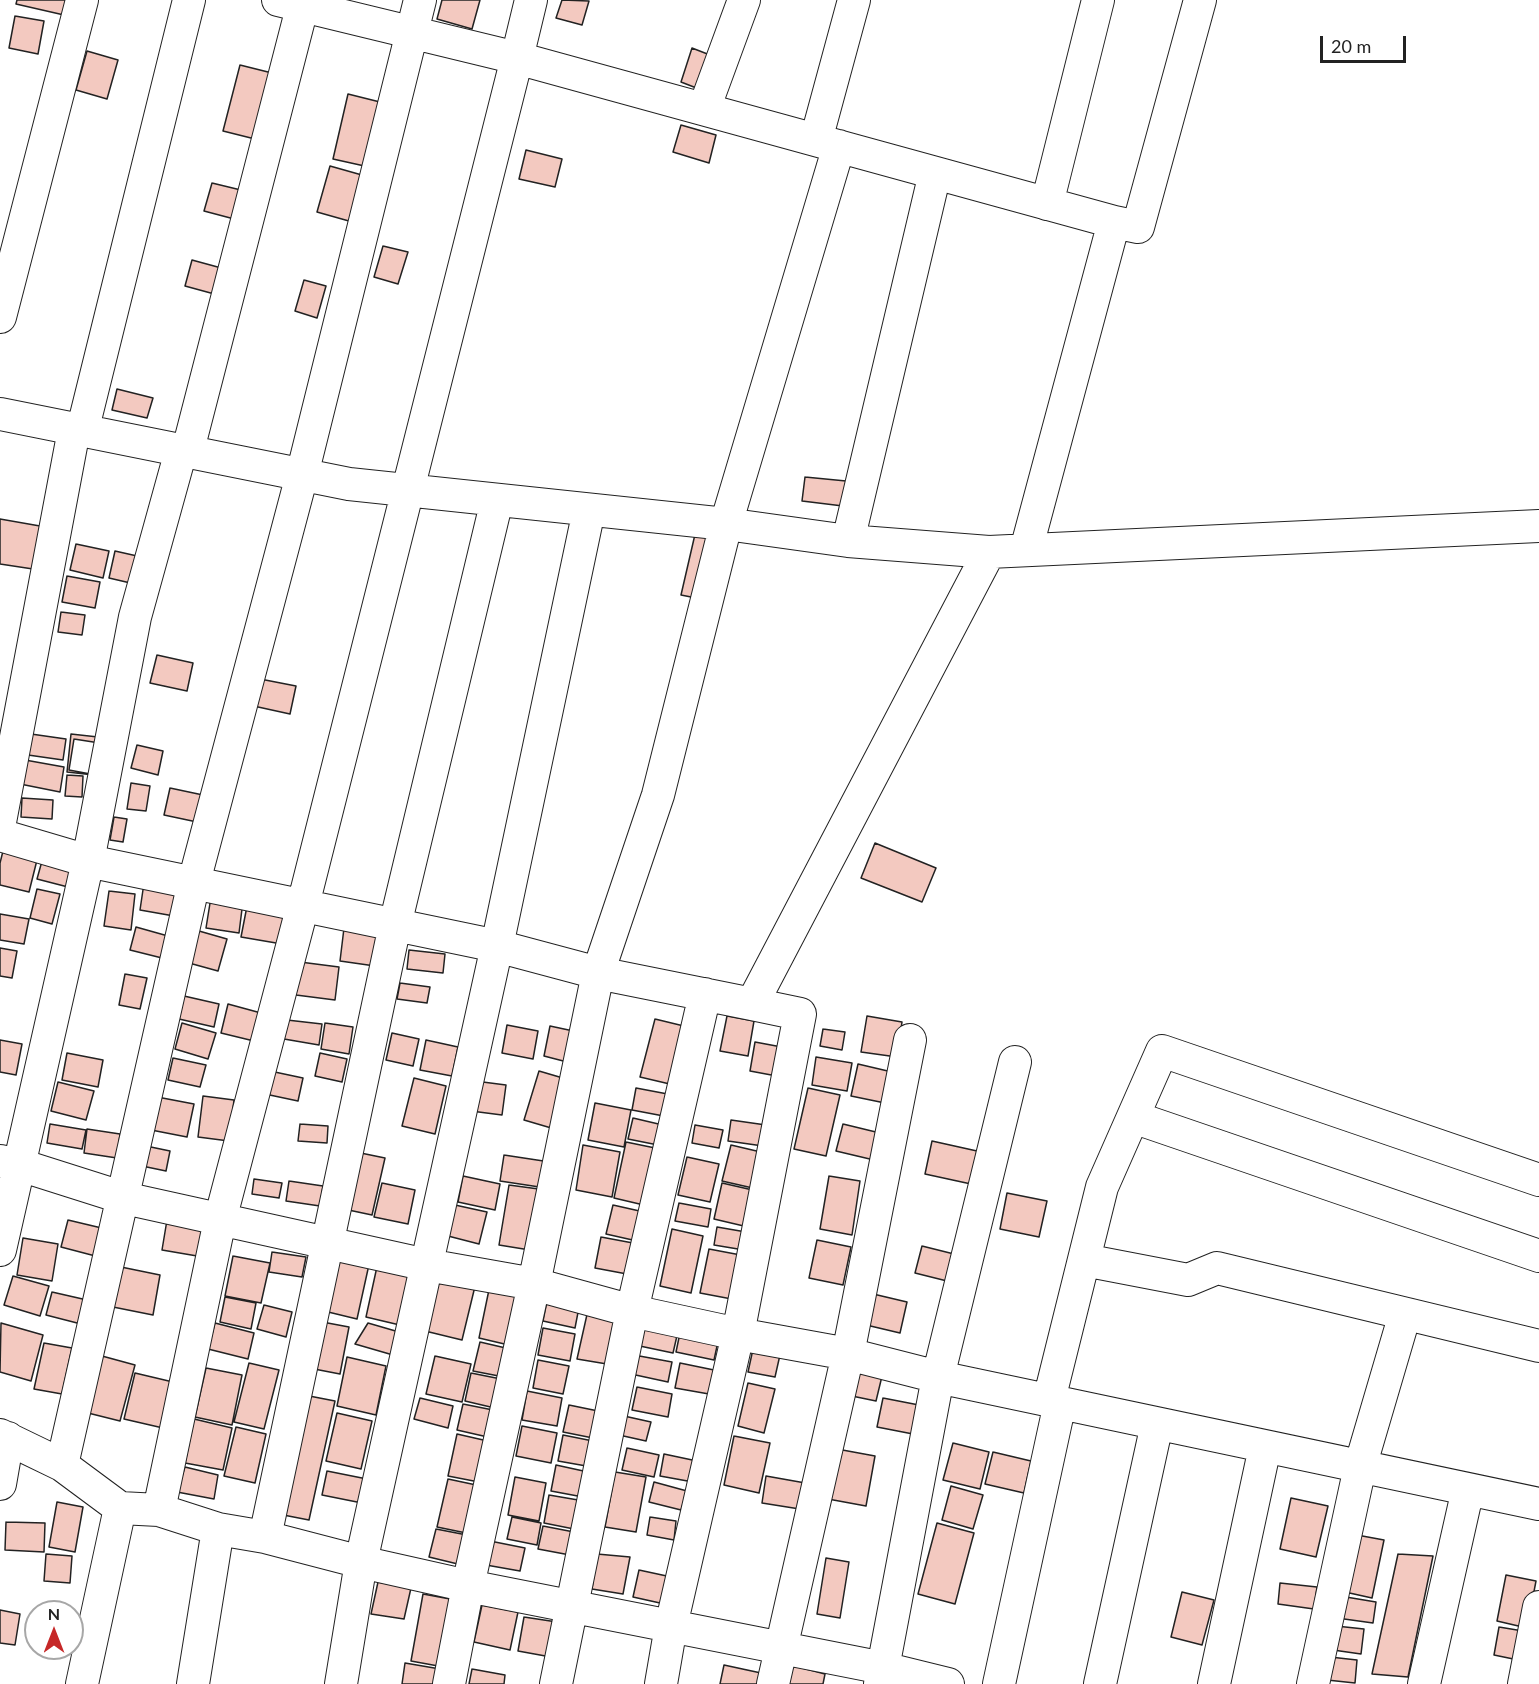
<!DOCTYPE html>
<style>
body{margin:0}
#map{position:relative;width:1539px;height:1684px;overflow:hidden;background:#fff;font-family:Lato,sans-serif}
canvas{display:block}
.north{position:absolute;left:24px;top:1600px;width:60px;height:60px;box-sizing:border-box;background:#fff;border:2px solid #a7a7a7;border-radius:50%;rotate:0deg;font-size:16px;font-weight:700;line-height:24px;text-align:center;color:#222}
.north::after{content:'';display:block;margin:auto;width:21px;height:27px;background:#c62828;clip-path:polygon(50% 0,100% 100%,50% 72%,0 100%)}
.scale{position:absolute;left:1320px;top:36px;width:86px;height:27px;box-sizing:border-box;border:3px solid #222;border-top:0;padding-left:8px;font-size:18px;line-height:21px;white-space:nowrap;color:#222;-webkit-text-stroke:4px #fff;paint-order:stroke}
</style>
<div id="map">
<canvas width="1539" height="1684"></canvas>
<div class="north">N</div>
<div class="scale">20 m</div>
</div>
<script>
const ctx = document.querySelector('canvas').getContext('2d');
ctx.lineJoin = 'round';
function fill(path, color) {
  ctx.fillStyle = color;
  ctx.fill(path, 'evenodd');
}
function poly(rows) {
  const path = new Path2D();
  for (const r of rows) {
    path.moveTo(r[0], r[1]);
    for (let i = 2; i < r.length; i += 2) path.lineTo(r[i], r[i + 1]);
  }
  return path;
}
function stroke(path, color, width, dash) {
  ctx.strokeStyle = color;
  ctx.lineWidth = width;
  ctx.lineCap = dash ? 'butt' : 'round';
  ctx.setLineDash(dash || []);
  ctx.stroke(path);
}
const building = poly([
 [17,0,68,0,64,15,16,4,17,0],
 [442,0,480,0,472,29,437,19,442,0],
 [562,0,589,1,582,25,556,18,562,0],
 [15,16,44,21,38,54,9,48,15,16],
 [692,48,710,55,699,89,681,82,692,48],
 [87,51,118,60,107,99,76,90,87,51],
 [240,65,276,74,259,140,223,131,240,65],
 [348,94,384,103,369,167,333,159,348,94],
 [681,125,716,135,709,163,673,152,681,125],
 [526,150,562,159,555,187,519,179,526,150],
 [330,166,369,177,356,223,317,212,330,166],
 [212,183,245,191,238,220,204,211,212,183],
 [383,246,408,252,398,284,374,277,383,246],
 [192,260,225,269,218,295,185,286,192,260],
 [304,280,326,286,317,318,295,311,304,280],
 [117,389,153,398,147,418,112,410,117,389],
 [805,477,846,481,843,506,802,501,805,477],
 [0,519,40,526,33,569,0,564,0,519],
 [696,530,721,536,706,600,681,595,696,530],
 [76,544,109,551,103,578,70,570,76,544],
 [115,551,146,558,139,585,109,578,115,551],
 [67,576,100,582,95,608,62,602,67,576],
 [61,612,85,615,82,635,58,632,61,612],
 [157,655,193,663,187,691,150,683,157,655],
 [255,678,296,686,290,714,249,705,255,678],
 [31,734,66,739,63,760,28,755,31,734],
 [71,734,107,738,103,776,67,772,71,734],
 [74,739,106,744,101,776,69,770,74,739],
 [137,745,163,751,158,775,131,768,137,745],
 [25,760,64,767,60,792,20,784,25,760],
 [67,775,83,776,82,797,65,796,67,775],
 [131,783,150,786,146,811,127,809,131,783],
 [170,788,203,795,197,822,164,815,170,788],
 [22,798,53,800,52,819,21,817,22,798],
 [114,817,127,819,123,842,110,840,114,817],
 [875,843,936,868,922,902,861,878,875,843],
 [3,851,37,860,29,892,0,885,0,863,3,851],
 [42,861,73,869,68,887,37,879,42,861],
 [144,883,178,889,174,916,140,910,144,883],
 [37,889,60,894,52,924,30,918,37,889],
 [109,891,135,894,131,930,104,926,109,891],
 [211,897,243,901,239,933,206,928,211,897],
 [248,901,289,909,282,944,241,937,248,901],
 [0,914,29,919,24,944,0,940,0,914],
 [136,927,168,936,162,958,130,950,136,927],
 [344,928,379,933,375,966,340,961,344,928],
 [199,931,227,939,218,971,189,963,199,931],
 [0,948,17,951,12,978,0,976,0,948],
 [409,950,445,954,443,973,407,969,409,950],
 [300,962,339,967,335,1000,296,995,300,962],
 [125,974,147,978,140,1009,119,1005,125,974],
 [400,983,430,987,427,1003,397,999,400,983],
 [184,996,219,1004,214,1027,179,1019,184,996],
 [228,1004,261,1013,254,1041,221,1033,228,1004],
 [727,1016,754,1021,748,1056,720,1051,727,1016],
 [867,1016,902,1022,897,1057,861,1052,867,1016],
 [655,1019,688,1027,674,1085,640,1077,655,1019],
 [287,1020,322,1024,319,1045,284,1039,287,1020],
 [182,1023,216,1033,208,1059,175,1049,182,1023],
 [325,1023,353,1027,349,1054,321,1049,325,1023],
 [507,1025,538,1031,533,1059,502,1053,507,1025],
 [550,1026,578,1032,571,1063,544,1056,550,1026],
 [823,1029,845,1032,842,1050,820,1046,823,1029],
 [392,1033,419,1039,413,1066,386,1060,392,1033],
 [0,1040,22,1044,16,1075,0,1072,0,1040],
 [426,1040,458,1047,452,1076,420,1070,426,1040],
 [755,1042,787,1048,782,1077,750,1071,755,1042],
 [67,1053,103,1060,98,1087,62,1080,67,1053],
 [320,1053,347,1059,342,1082,315,1076,320,1053],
 [816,1057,852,1063,847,1091,812,1085,816,1057],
 [173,1058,206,1065,200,1087,168,1080,173,1058],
 [858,1064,892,1072,885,1103,851,1096,858,1064],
 [270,1071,303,1078,298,1101,265,1094,270,1071],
 [539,1071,573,1081,558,1130,524,1120,539,1071],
 [414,1078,446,1086,435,1134,402,1126,414,1078],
 [475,1081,506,1085,502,1115,471,1111,475,1081],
 [58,1082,94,1091,86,1120,51,1111,58,1082],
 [636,1088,673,1095,669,1117,632,1110,636,1088],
 [808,1088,840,1095,826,1156,794,1149,808,1088],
 [152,1096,194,1104,187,1137,146,1129,152,1096],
 [203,1096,234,1100,229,1141,198,1137,203,1096],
 [595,1103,631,1110,624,1147,588,1140,595,1103],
 [633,1118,667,1126,663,1146,628,1139,633,1118],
 [731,1120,766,1125,763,1146,728,1141,731,1120],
 [50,1124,86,1130,82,1149,47,1143,50,1124],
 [300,1124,328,1126,327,1143,298,1141,300,1124],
 [843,1124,880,1133,874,1160,836,1151,843,1124],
 [695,1125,723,1130,719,1148,692,1143,695,1125],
 [87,1129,120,1134,117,1158,84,1153,87,1129],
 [932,1141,977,1151,971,1184,925,1174,932,1141],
 [626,1142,660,1149,648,1206,614,1198,626,1142],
 [583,1145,620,1152,612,1197,576,1190,583,1145],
 [731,1145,765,1153,757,1189,722,1181,731,1145],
 [146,1146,170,1151,166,1171,142,1166,146,1146],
 [351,1151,385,1158,372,1215,339,1208,351,1151],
 [504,1155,550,1162,546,1188,500,1181,504,1155],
 [687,1157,719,1164,710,1202,678,1195,687,1157],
 [463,1176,500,1184,495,1210,458,1202,463,1176],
 [829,1176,860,1181,852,1235,820,1229,829,1176],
 [254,1179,282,1183,279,1198,252,1194,254,1179],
 [289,1181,323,1186,320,1206,286,1201,289,1181],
 [382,1183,415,1190,408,1224,374,1217,382,1183],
 [722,1183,757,1191,748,1227,714,1219,722,1183],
 [509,1185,546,1190,536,1251,499,1245,509,1185],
 [1007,1193,1047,1201,1039,1237,1000,1229,1007,1193],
 [679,1203,711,1209,708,1227,675,1221,679,1203],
 [455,1205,487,1212,479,1244,448,1236,455,1205],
 [613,1205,644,1212,637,1241,606,1234,613,1205],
 [68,1220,110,1230,103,1258,61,1247,68,1220],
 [167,1220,208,1227,203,1257,162,1250,167,1220],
 [717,1227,746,1232,744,1250,714,1245,717,1227],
 [672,1229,703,1236,691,1293,660,1286,672,1229],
 [601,1237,633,1243,627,1274,595,1268,601,1237],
 [23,1238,58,1244,52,1281,17,1275,23,1238],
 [817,1240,851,1247,843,1285,809,1278,817,1240],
 [922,1246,954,1254,947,1281,915,1273,922,1246],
 [709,1249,746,1256,737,1300,700,1293,709,1249],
 [272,1252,306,1257,302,1277,269,1272,272,1252],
 [337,1253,370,1260,357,1319,324,1311,337,1253],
 [233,1256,270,1263,261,1303,225,1296,233,1256],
 [378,1262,417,1271,404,1326,366,1317,378,1262],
 [121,1267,160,1275,153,1315,113,1307,121,1267],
 [439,1269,477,1278,462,1340,425,1331,439,1269],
 [13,1276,49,1286,40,1316,4,1305,13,1276],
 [491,1280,526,1287,513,1346,479,1338,491,1280],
 [52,1292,87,1300,81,1324,46,1315,52,1292],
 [869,1293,907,1302,900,1333,862,1324,869,1293],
 [548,1296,580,1302,575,1328,543,1321,548,1296],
 [225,1297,256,1303,251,1329,220,1322,225,1297],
 [264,1305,292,1312,286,1337,257,1329,264,1305],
 [588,1310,623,1317,613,1365,577,1359,588,1310],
 [640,1318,679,1327,673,1353,635,1345,640,1318],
 [317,1321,349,1327,340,1374,309,1368,317,1321],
 [1,1323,43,1335,31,1381,0,1372,1,1323],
 [215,1323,254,1333,248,1359,208,1349,215,1323],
 [368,1323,399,1332,393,1355,355,1344,368,1323],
 [543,1328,575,1334,570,1361,538,1355,543,1328],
 [681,1328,719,1337,714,1360,676,1352,681,1328],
 [755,1340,782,1346,775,1377,748,1372,755,1340],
 [480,1342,510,1349,504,1377,473,1371,480,1342],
 [44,1343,72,1348,62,1394,34,1389,44,1343],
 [634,1355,672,1362,668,1382,631,1374,634,1355],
 [102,1356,135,1365,120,1421,88,1413,102,1356],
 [435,1356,471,1364,462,1402,426,1394,435,1356],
 [347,1357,386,1366,376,1415,337,1406,347,1357],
 [538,1360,569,1366,563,1394,533,1388,538,1360],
 [249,1363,279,1370,264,1429,234,1422,249,1363],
 [680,1363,714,1370,709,1394,675,1388,680,1363],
 [853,1365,883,1372,876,1401,847,1395,853,1365],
 [206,1368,242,1375,232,1425,195,1417,206,1368],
 [135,1373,173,1382,163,1428,124,1419,135,1373],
 [471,1373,506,1380,499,1409,465,1401,471,1373],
 [748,1383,775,1389,764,1433,738,1426,748,1383],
 [637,1387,672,1394,668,1417,632,1410,637,1387],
 [527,1391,562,1398,557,1426,522,1420,527,1391],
 [299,1394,335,1401,309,1520,273,1513,299,1394],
 [420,1398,453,1406,448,1428,414,1419,420,1398],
 [883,1398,919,1405,913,1434,877,1427,883,1398],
 [463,1404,498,1411,492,1438,457,1430,463,1404],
 [569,1405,603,1412,598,1439,563,1432,569,1405],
 [337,1413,372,1421,361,1469,326,1461,337,1413],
 [624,1416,651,1422,646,1441,619,1435,624,1416],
 [194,1419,232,1428,223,1470,185,1463,194,1419],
 [522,1426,557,1433,551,1463,516,1456,522,1426],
 [236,1427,266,1434,255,1483,224,1476,236,1427],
 [457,1434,492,1442,484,1483,448,1476,457,1434],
 [563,1435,598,1442,592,1467,558,1461,563,1435],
 [734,1436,770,1443,759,1493,724,1485,734,1436],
 [953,1443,989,1452,980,1489,943,1480,953,1443],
 [627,1448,659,1455,654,1477,622,1470,627,1448],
 [837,1449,875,1456,866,1506,828,1499,837,1449],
 [993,1452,1031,1461,1024,1493,985,1484,993,1452],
 [664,1454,697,1461,693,1482,660,1476,664,1454],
 [556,1465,588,1472,583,1497,551,1491,556,1465],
 [185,1467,218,1475,214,1499,177,1492,185,1467],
 [327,1471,367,1479,362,1503,322,1495,327,1471],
 [615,1472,646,1477,636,1532,605,1527,615,1472],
 [766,1476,811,1484,806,1510,762,1503,766,1476],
 [515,1477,546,1483,539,1521,508,1515,515,1477],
 [448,1479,481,1486,471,1534,437,1527,448,1479],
 [654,1482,687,1491,681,1510,649,1502,654,1482],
 [951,1486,983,1495,973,1529,942,1520,951,1486],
 [549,1495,584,1501,579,1530,544,1523,549,1495],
 [1291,1498,1328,1506,1316,1557,1280,1549,1291,1498],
 [57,1502,83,1507,75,1552,49,1547,57,1502],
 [512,1517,541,1523,537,1545,507,1539,512,1517],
 [650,1517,676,1521,674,1540,647,1535,650,1517],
 [6,1522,45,1523,44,1552,5,1550,6,1522],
 [937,1523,974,1533,955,1604,918,1594,937,1523],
 [543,1526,574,1532,570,1555,538,1549,543,1526],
 [436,1529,472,1536,466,1566,429,1557,436,1529],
 [1357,1535,1384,1540,1372,1598,1345,1592,1357,1535],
 [490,1541,525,1548,520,1571,486,1565,490,1541],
 [46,1554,72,1556,70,1583,44,1581,46,1554],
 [597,1554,630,1557,623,1594,592,1589,597,1554],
 [1398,1554,1433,1556,1408,1677,1372,1674,1398,1554],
 [826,1558,849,1562,840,1618,817,1614,826,1558],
 [639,1570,676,1578,669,1605,633,1597,639,1570],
 [1506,1575,1536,1581,1527,1628,1497,1621,1506,1575],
 [378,1582,411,1588,404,1619,371,1614,378,1582],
 [1280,1583,1317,1587,1314,1609,1278,1604,1280,1583],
 [1182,1592,1214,1600,1202,1645,1171,1637,1182,1592],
 [423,1594,461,1601,449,1668,411,1661,423,1594],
 [1340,1596,1376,1602,1373,1623,1337,1618,1340,1596],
 [482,1605,518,1612,510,1650,474,1642,482,1605],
 [0,1610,20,1614,15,1645,0,1643,0,1610],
 [524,1617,557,1622,551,1657,518,1651,524,1617],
 [1336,1626,1364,1629,1361,1654,1333,1650,1336,1626],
 [1499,1627,1529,1632,1523,1661,1494,1655,1499,1627],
 [1330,1657,1357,1660,1355,1683,1327,1680,1330,1657],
 [405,1663,446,1670,444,1684,402,1684,405,1663],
 [724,1665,761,1673,758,1684,720,1684,724,1665],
 [791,1665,825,1674,823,1684,786,1684,791,1665],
 [472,1669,505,1675,504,1684,469,1684,472,1669]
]);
fill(building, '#f3c9c0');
stroke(building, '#222', 1.5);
const minor = poly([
 [531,0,517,58,1114,222,1138,227,1200,0],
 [704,109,744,0],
 [816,140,854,0],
 [1047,204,1098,0],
 [0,317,82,0],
 [0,414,349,484,726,524,848,541,989,552,1539,526],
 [82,432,189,0],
 [848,541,935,173],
 [1026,550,1114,222],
 [0,822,74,430],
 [0,835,88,861,497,946,598,973,752,1004,989,552],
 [1133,1117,1539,1256],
 [0,1161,20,1165,124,1198,427,1265,534,1284,632,1311,738,1334,848,1354,938,1377,1539,1504],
 [0,1250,88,861,135,617,181,451,190,442,304,0],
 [1084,1260,1188,1280,1217,1268,1539,1346],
 [1049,1400,1102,1187,1162,1051,1539,1180],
 [0,1435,62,1465,120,1508,159,1510,218,1529,265,1537,361,1562,468,1586,883,1668,948,1684],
 [62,1465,194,882,302,475,420,0],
 [0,1484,8,1438],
 [159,1510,220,1220,303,905,517,58,278,0],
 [265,1537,395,925,497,500],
 [82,1684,120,1508],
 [193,1684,218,1529],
 [341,1684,361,1562,497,946,589,510],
 [449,1684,468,1586,534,1284,598,973,658,795,726,524,839,146],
 [556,1684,632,1311,705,994],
 [661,1684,671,1626,738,1334,800,1014,752,1004],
 [773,1684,848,1354,910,1040],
 [880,1684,938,1377,1015,1062],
 [999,1684,1060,1403],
 [1100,1684,1157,1424],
 [1214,1684,1265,1447],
 [1313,1684,1360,1467,1405,1314],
 [1424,1684,1468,1489],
 [1524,1684,1539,1607]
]);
stroke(minor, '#222', 34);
stroke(minor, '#fff', 32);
</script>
